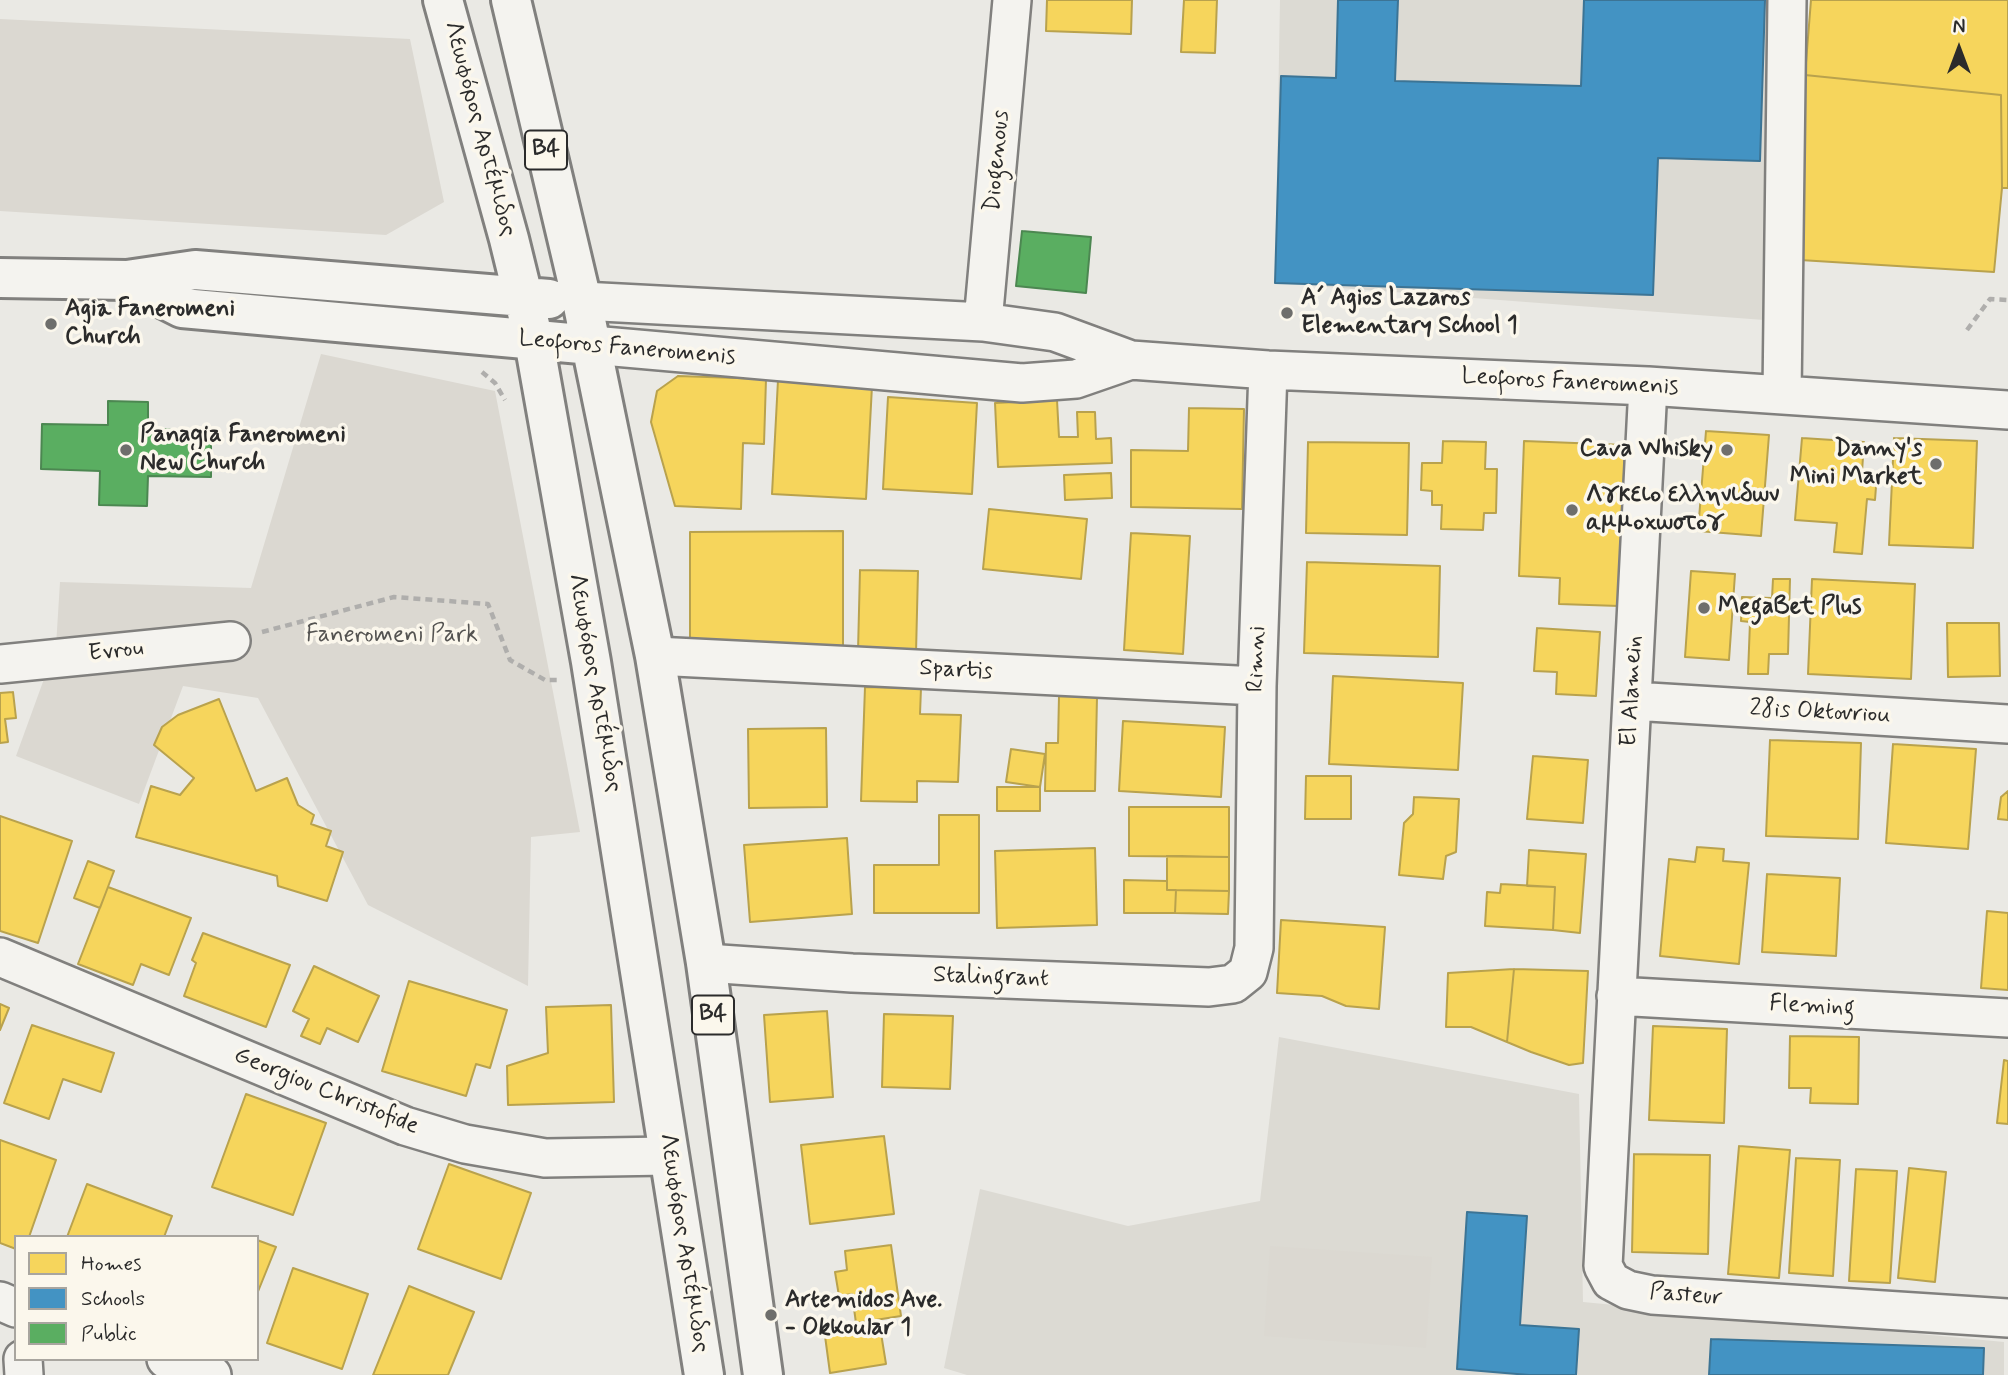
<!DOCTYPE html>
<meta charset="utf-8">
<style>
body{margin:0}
#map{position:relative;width:2008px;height:1375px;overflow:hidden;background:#eae9e4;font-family:Mynerve,sans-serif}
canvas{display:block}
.legend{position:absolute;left:14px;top:1235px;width:245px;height:126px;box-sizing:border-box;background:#fbf7ec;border:2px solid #a8a59f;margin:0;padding:9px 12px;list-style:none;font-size:21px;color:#2b2b2b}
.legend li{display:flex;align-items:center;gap:14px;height:35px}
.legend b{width:35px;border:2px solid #a8a59f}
.north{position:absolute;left:1924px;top:14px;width:70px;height:70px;-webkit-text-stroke:5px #fbf7ec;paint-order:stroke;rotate:0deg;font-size:19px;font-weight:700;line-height:28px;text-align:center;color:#2b2b2b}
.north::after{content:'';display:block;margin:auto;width:24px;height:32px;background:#2b2b2b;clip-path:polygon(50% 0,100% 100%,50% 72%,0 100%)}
</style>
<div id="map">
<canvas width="2008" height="1375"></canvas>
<ul class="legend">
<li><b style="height:19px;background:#f6d55c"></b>Homes</li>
<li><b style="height:19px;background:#4393c3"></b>Schools</li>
<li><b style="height:19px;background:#5aae61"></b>Public</li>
</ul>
<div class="north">N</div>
</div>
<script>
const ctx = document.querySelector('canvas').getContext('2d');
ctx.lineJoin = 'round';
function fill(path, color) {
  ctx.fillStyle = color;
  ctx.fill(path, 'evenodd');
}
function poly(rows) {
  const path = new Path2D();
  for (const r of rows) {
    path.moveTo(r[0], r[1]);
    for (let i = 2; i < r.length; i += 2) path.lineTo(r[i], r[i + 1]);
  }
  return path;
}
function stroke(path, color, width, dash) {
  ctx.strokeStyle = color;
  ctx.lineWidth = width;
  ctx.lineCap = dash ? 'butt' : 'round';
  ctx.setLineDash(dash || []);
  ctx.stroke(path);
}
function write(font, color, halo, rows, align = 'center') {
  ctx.font = font + ' Mynerve,sans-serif';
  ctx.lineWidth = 7;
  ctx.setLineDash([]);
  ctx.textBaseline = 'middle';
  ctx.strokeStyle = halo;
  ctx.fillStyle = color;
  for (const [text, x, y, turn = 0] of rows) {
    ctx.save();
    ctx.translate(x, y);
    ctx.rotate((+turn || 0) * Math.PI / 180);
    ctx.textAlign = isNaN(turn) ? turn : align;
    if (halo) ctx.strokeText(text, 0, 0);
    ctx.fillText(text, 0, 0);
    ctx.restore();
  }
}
fill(poly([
 [1280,0,1774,0,1764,320,1275,283],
 [1279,1037,1579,1094,1583,1302,2004,1342,2004,1375,967,1375,944,1368,980,1189,1128,1226,1260,1201]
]), '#dcdad3');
fill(poly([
 [0,19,410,39,444,202,386,235,0,211],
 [321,354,495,391,580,832,531,837,528,986,368,905,258,698,183,686,139,804,16,756,56,646,60,582,251,588],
 [1270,1246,1432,1257,1426,1348,1264,1336]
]), '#dbd8d1');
const homes = poly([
 [1047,0,1132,0,1131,34,1046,31,1047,0],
 [1184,0,1217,0,1215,53,1181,52,1184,0],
 [1811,0,2008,0,2008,188,2002,188,2001,95,1805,75,1811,0],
 [1805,75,2001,95,2002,188,1994,272,1800,260,1805,75],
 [678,376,766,379,764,444,743,443,741,509,675,506,651,422,657,391,678,376],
 [778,380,872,386,866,499,772,494,778,380],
 [888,397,977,403,972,494,883,489,888,397],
 [1057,400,1059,437,1078,437,1077,412,1095,412,1096,439,1111,438,1112,463,998,467,995,403,1057,400],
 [1189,408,1244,409,1242,509,1131,507,1131,450,1188,451,1189,408],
 [1706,431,1769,435,1761,536,1698,531,1706,431],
 [1802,438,1864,442,1862,472,1877,473,1875,500,1867,499,1862,554,1834,552,1837,523,1795,520,1802,438],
 [1894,438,1977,441,1973,548,1889,545,1894,438],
 [1443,441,1486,442,1485,469,1497,469,1496,513,1484,513,1483,530,1441,529,1442,505,1432,505,1432,491,1421,490,1422,463,1442,463,1443,441],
 [1524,441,1625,445,1619,606,1559,604,1560,578,1519,576,1524,441],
 [1308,442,1409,443,1407,535,1306,533,1308,442],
 [1111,473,1112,498,1065,500,1064,475,1111,473],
 [989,509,1087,519,1081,579,983,569,989,509],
 [843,531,843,648,690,649,690,532,843,531],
 [1131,533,1190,536,1183,654,1124,650,1131,533],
 [1307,562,1440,566,1438,657,1304,653,1307,562],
 [860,570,918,571,916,653,858,651,860,570],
 [1691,571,1735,574,1729,660,1685,657,1691,571],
 [1773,579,1790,579,1788,654,1769,654,1768,674,1748,674,1750,622,1741,621,1742,597,1772,598,1773,579],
 [1812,579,1915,584,1911,679,1808,674,1812,579],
 [1947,623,1999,623,2000,676,1948,677,1947,623],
 [1537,628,1600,632,1596,696,1556,694,1557,672,1534,671,1537,628],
 [1333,676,1463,683,1458,770,1329,764,1333,676],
 [865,687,921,688,920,714,961,715,958,782,917,781,917,802,861,801,865,687],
 [13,692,16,718,5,719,8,742,0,743,0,693,13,692],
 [1059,696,1097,697,1095,791,1045,791,1046,743,1058,743,1059,696],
 [219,699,256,791,287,778,298,805,314,815,311,824,331,831,326,846,343,852,327,901,278,886,277,876,136,837,151,786,180,795,194,778,154,745,162,727,178,715,219,699],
 [1123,721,1225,727,1221,797,1119,791,1123,721],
 [826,728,827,807,749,808,748,729,826,728],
 [1770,740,1861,743,1858,839,1766,836,1770,740],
 [1893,744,1976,749,1968,849,1886,843,1893,744],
 [1011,749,1045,754,1040,787,1006,782,1011,749],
 [1533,756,1588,760,1583,823,1527,819,1533,756],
 [1306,776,1351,776,1351,819,1305,819,1306,776],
 [997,787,1040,787,1040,811,997,811,997,787],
 [2008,791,2008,820,1998,819,2001,797,2008,791],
 [1414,797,1459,799,1456,852,1446,856,1443,879,1399,875,1404,823,1413,814,1414,797],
 [1129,807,1229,807,1229,857,1129,856,1129,807],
 [939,815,979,815,979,913,874,913,874,865,939,865,939,815],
 [0,816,72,841,38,943,0,931,0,816],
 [847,838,852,914,750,922,744,845,847,838],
 [1697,847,1724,849,1723,861,1749,863,1739,964,1660,956,1669,859,1695,862,1697,847],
 [1095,848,1097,925,997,928,995,851,1095,848],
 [1529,850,1586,854,1580,933,1553,930,1555,887,1527,886,1529,850],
 [1167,856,1229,857,1229,891,1167,890,1167,856],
 [88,861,114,871,100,908,74,898,88,861],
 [1767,874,1840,878,1836,956,1762,952,1767,874],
 [1124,880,1167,881,1167,890,1176,890,1175,913,1124,913,1124,880],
 [1501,884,1555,887,1553,930,1485,926,1487,892,1500,893,1501,884],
 [108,887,191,918,169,975,141,964,133,985,78,964,108,887],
 [1176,890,1229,891,1228,914,1175,913,1176,890],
 [1987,911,2008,913,2008,990,1981,988,1987,911],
 [1281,920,1385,927,1379,1009,1346,1006,1322,996,1277,993,1281,920],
 [203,933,290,965,266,1027,184,996,196,963,192,960,203,933],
 [314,966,379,996,358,1042,327,1028,320,1044,301,1036,309,1019,293,1011,314,966],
 [1514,969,1507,1042,1471,1027,1446,1027,1448,973,1514,969],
 [1514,969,1588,971,1583,1063,1569,1065,1531,1052,1507,1042,1514,969],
 [409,981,507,1010,490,1068,476,1064,466,1096,382,1071,409,981],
 [0,1004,9,1008,0,1030,0,1004],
 [611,1005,614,1102,508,1105,507,1066,548,1053,546,1007,611,1005],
 [827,1011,833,1097,770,1102,764,1015,827,1011],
 [884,1014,953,1016,950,1089,882,1087,884,1014],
 [32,1025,114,1053,101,1092,63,1079,49,1119,4,1103,32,1025],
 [1653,1026,1727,1029,1724,1123,1649,1120,1653,1026],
 [1790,1036,1859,1037,1858,1104,1810,1103,1811,1088,1789,1088,1790,1036],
 [2004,1060,2008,1061,2008,1124,1997,1123,2004,1060],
 [246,1094,326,1123,293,1215,212,1187,246,1094],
 [884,1136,894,1214,810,1224,801,1145,884,1136],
 [0,1140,56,1160,29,1237,16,1237,16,1249,0,1243,0,1140],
 [1739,1146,1790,1150,1779,1278,1728,1274,1739,1146],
 [1634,1154,1710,1155,1708,1254,1632,1252,1634,1154],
 [1796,1158,1840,1160,1833,1276,1789,1273,1796,1158],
 [449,1164,531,1193,501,1279,418,1249,449,1164],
 [1909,1168,1946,1172,1935,1282,1898,1278,1909,1168],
 [1856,1169,1897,1171,1890,1283,1849,1281,1856,1169],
 [87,1184,172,1216,164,1237,67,1237,87,1184],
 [257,1240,276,1247,257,1294,257,1240],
 [891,1245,901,1316,856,1323,852,1294,839,1296,835,1272,847,1270,845,1251,891,1245],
 [293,1268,368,1294,342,1369,267,1343,293,1268],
 [409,1286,474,1312,448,1375,373,1375,409,1286],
 [880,1327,886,1364,830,1373,825,1336,880,1327]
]);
fill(homes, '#f6d55c');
stroke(homes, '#b9a24d', 2);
const schools = poly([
 [1338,0,1398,0,1395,81,1581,86,1584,0,1765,0,1760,161,1658,158,1653,295,1275,283,1281,76,1336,78,1338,0],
 [1467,1212,1527,1216,1520,1325,1579,1329,1576,1375,1529,1375,1457,1369,1467,1212],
 [1711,1339,1984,1348,1983,1375,1709,1375,1711,1339]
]);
fill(schools, '#4393c3');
stroke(schools, '#3c7495', 2);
const public = poly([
 [1022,231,1091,237,1086,293,1016,286,1022,231],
 [108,401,148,402,148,429,211,430,211,477,148,476,147,506,99,505,100,471,41,469,42,424,108,425,108,401]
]);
fill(public, '#5aae61');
stroke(public, '#4c8751', 2);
const minor = poly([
 [582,301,983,322,1055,332,1131,360,1268,370,1648,386,2008,410],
 [983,322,1012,0],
 [592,345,1022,383,1076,379,1131,360],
 [1648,386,1603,1266,1611,1281,1628,1290,1652,1295,2008,1318],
 [1782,395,1787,0],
 [655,656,1257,686],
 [0,664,231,641],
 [1633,701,2008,724],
 [0,957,405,1126,465,1144,545,1158,668,1156],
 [706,963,852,973,1209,987,1233,984,1248,972,1254,948,1257,686,1268,370],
 [1616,996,2008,1018],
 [0,1301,16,1308],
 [23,1359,24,1375],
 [166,1359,212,1375]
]);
const major = poly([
 [443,0,509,239,534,341,591,662,704,1375],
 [511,0,582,301,655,656,706,963,763,1375],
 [0,278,127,280,195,270,549,299],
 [127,280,182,308,592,345]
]);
stroke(minor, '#81807e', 42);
stroke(major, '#81807e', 44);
stroke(poly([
 [1967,330,1990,299,2008,300],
 [482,372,495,383,505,400],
 [262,632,394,597,488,604,510,660,545,680,559,680]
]), '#afaeac', 4.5, [7, 5]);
stroke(minor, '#f4f3ef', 37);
stroke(major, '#f4f3ef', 38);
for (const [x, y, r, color] of [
 [1287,313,7,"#6e6e6c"],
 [51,324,7,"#6e6e6c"],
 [126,450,7,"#6e6e6c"],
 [1727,450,7,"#6e6e6c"],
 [1936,464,7,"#6e6e6c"],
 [1572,510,7,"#6e6e6c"],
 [1704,608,7,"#6e6e6c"],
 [771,1315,7,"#6e6e6c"]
]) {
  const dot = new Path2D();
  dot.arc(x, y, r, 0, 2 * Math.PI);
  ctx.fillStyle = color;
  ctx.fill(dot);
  stroke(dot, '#fbf7ec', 2.5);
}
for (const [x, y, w] of [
 [546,150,42],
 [713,1015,42]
]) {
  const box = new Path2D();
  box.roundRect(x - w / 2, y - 19.5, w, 39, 5);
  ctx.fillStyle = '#fbf7ec';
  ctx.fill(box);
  stroke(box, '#2b2b2b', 2);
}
write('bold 23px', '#2b2b2b', null, [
 ["B4",546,150],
 ["B4",713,1015]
]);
write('24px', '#2b2b2b', '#fbf7ec', [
 ["Λεωφόρος Αρτέμιδος",479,129,75],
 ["Diogenous",998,161,-85],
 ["Leoforos Faneromenis",627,349,5],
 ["Leoforos Faneromenis",1570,383,3],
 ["Evrou",116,652,-6],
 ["Rimni",1258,659,-88],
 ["Spartis",956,671,3],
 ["Λεωφόρος Αρτέμιδος",594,683,80],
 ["El Alamein",1633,691,-87],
 ["28is Oktovriou",1820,713,3],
 ["Stalingrant",991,978,2],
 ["Fleming",1812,1007,3],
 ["Georgiou Christofide",326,1092,22],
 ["Λεωφόρος Αρτέμιδος",683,1243,81],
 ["Pasteur",1686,1296,5]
]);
write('bold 24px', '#2b2b2b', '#fbf7ec', [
 ["A´ Agios Lazaros",1301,299],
 ["Elementary School 1",1301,327],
 ["Agia Faneromeni",65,310],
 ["Church",65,338],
 ["Panagia Faneromeni",140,436],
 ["New Church",140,464],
 ["Cava Whisky",1713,450,"right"],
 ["Danny's",1922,450,"right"],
 ["Mini Market",1922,478,"right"],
 ["Λγκειο ελληνιδων",1586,496],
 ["αμμοχωστογ",1586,524],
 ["MegaBet Plus",1718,608],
 ["Artemidos Ave.",785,1301],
 ["- Okkoular 1",785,1329]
], 'left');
write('24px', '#545351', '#fbf7ec', [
 ["Faneromeni Park",392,636]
]);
</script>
